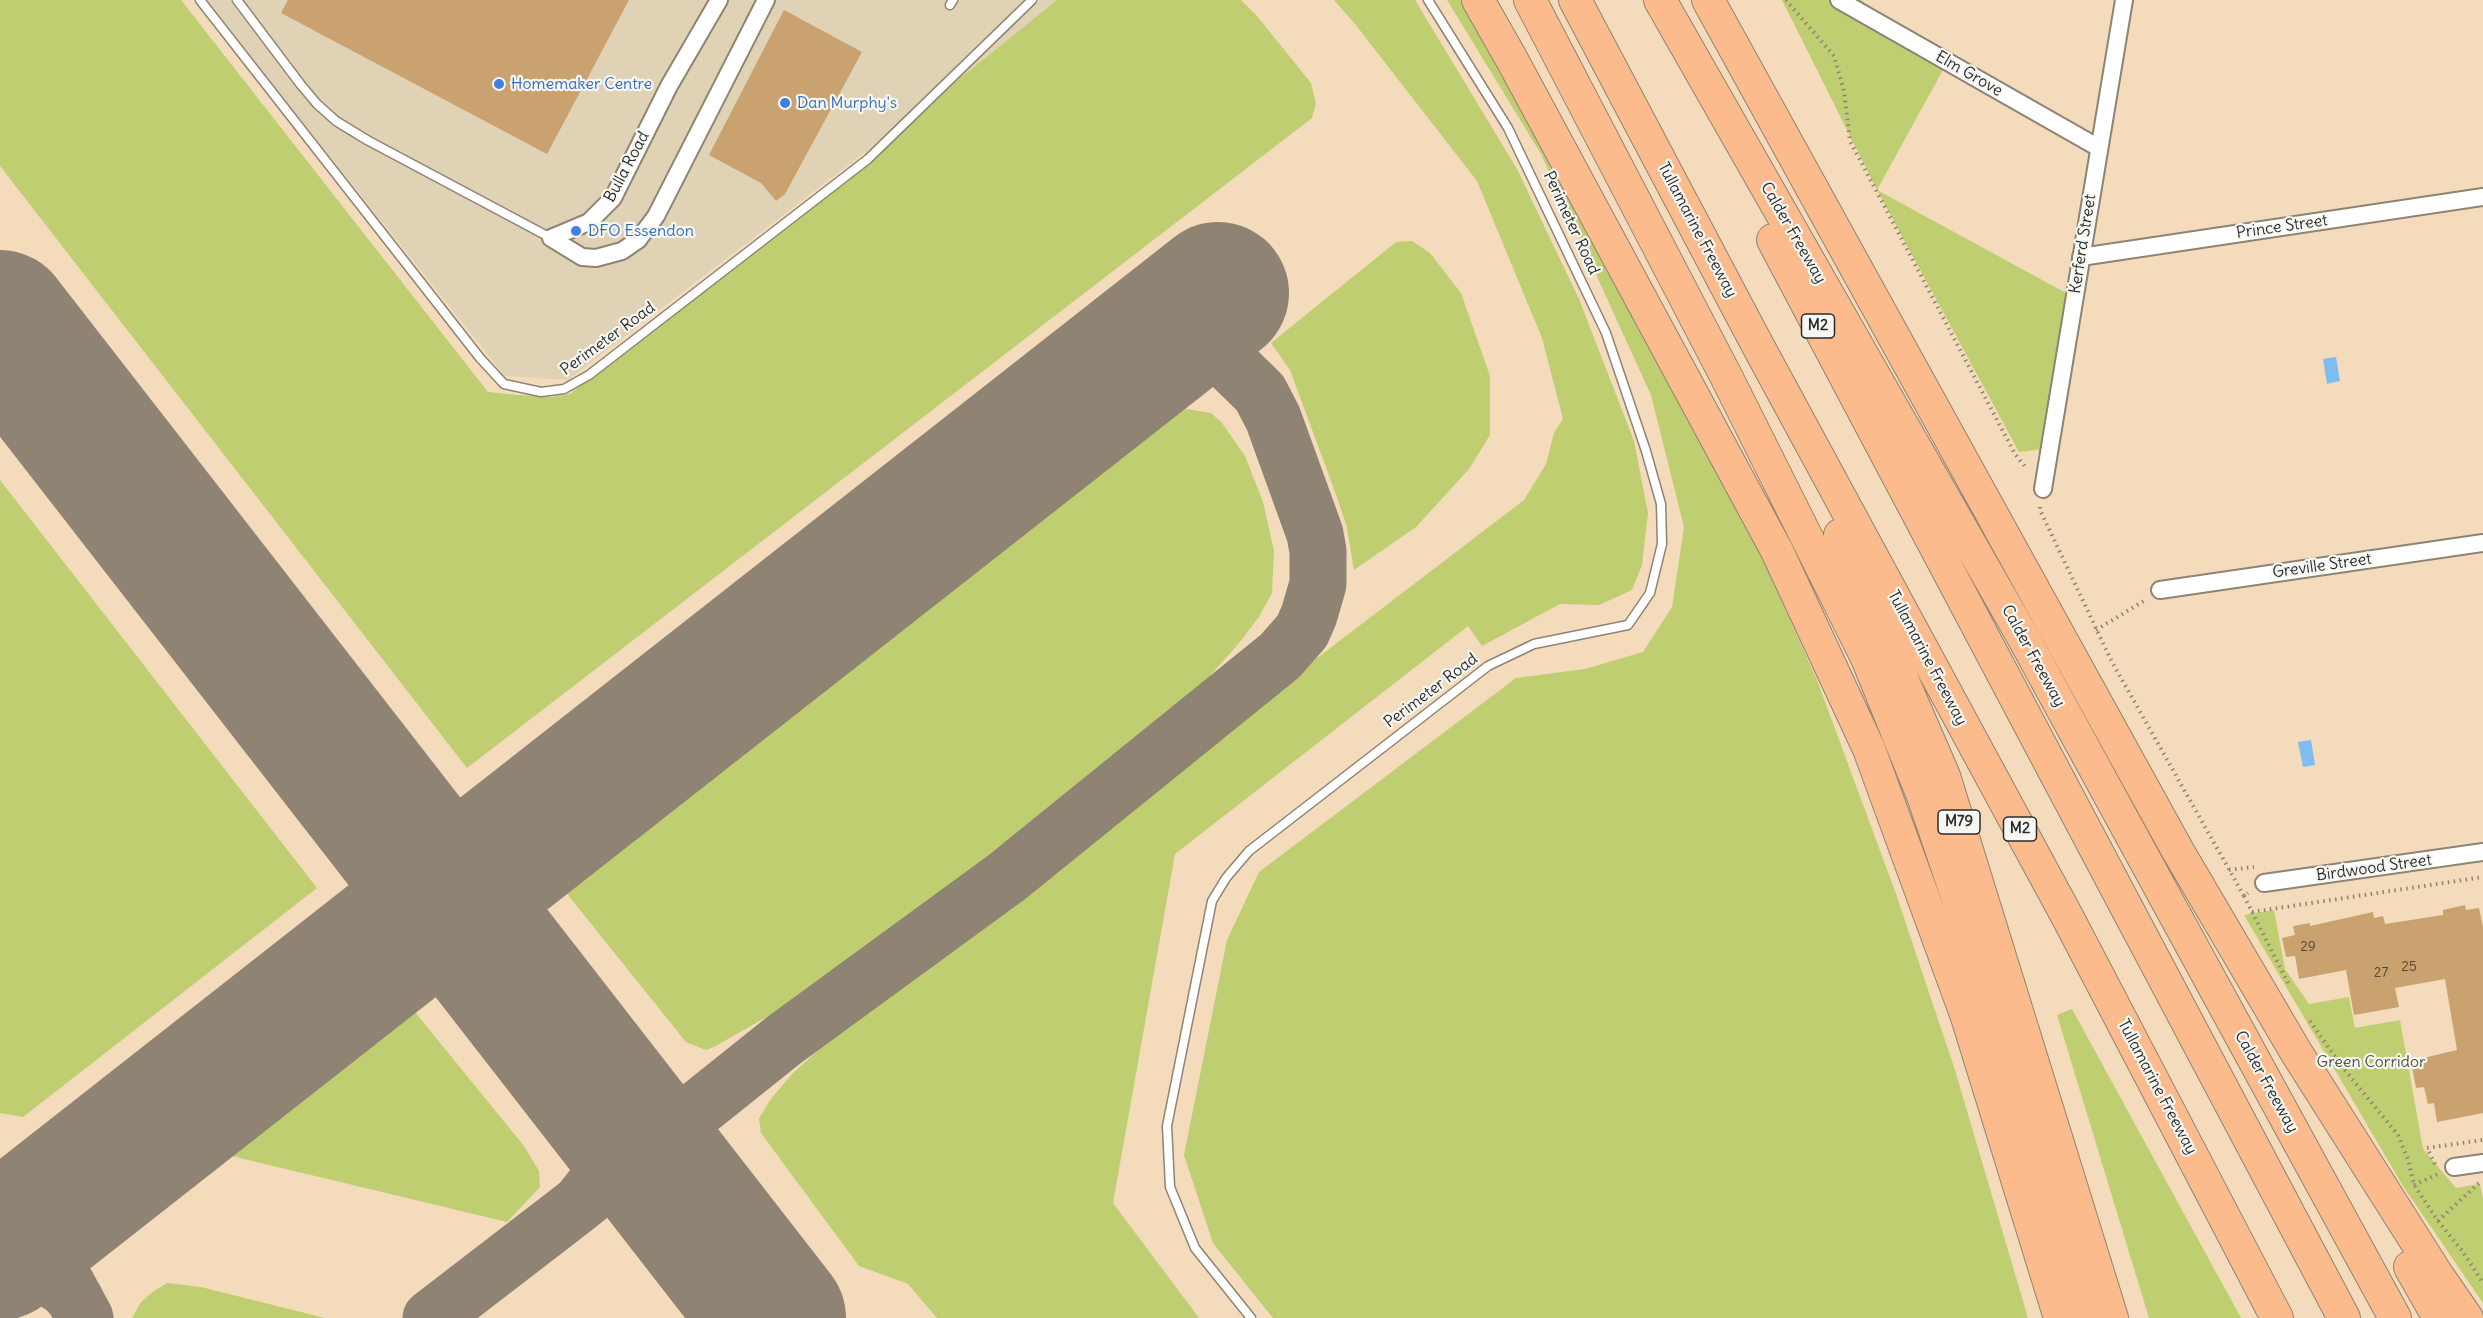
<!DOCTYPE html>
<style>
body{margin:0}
canvas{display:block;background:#f3dbbc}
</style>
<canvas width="2483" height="1318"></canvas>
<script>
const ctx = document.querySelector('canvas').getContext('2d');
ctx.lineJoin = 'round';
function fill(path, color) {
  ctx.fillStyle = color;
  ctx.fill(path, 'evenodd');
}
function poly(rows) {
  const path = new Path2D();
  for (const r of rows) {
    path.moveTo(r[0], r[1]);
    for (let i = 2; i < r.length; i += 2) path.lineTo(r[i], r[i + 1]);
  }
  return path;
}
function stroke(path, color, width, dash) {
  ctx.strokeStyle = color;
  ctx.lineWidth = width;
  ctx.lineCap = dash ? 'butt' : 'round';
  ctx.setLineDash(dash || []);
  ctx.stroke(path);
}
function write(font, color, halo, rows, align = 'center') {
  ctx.font = font + ' Delius,sans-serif';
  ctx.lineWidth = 4.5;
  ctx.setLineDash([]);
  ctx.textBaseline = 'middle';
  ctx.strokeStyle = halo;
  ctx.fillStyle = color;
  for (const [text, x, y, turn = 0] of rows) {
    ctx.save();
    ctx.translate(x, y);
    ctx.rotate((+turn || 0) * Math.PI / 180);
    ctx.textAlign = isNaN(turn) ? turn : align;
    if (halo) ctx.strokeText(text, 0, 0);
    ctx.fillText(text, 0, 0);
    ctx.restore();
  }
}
fill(poly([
 [205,0,1057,0,950,87,568,380,505,376]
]), '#e0d2b4');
fill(poly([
 [0,0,181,0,488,392,517,395,551,397,570,394,1057,0,1241,0,1257,16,1311,83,1316,104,1312,118,467,768,0,166],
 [1334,0,1415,0,1517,169,1579,299,1634,441,1648,513,1642,565,1632,590,1599,605,1560,604,1482,646,1468,626,1175,854,1113,1203,1199,1318,937,1318,908,1284,859,1266,761,1133,759,1119,770,1100,792,1074,827,1042,946,953,1253,707,1524,500,1546,464,1554,433,1563,419,1542,338,1477,181,1355,24],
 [1447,0,1465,0,1725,475,1817,680,1896,894,1955,1070,2028,1318,1273,1318,1213,1243,1184,1155,1227,940,1259,872,1516,678,1585,669,1643,652,1672,607,1684,527,1651,395,1541,154],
 [1782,0,1861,0,1944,68,1877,190,2066,293,2043,449,2019,452,1877,190],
 [1412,241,1430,253,1461,293,1490,376,1490,435,1469,469,1416,527,1354,570,1347,528,1338,500,1290,370,1271,343,1396,242],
 [1187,409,1211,413,1222,423,1245,456,1263,502,1274,551,1272,593,1259,617,1239,643,1200,687,1059,801,961,878,784,1007,714,1047,706,1050,686,1042,560,885,611,842,1175,413],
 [0,480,317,888,23,1117,0,1113],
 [2274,910,2285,969,2309,1004,2349,997,2355,1028,2400,1020,2423,1149,2456,1188,2480,1184,2483,1199,2483,1303,2403,1186,2244,915],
 [410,1006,524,1146,539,1171,540,1187,507,1222,215,1152],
 [2072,1009,2241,1318,2149,1318,2057,1015],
 [167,1283,201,1287,325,1318,132,1318,141,1302,154,1291]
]), '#bfce70');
fill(poly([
 [2336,357,2340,381,2327,384,2323,359],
 [2311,740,2315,765,2303,767,2298,742]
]), '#7ebcf2');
stroke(poly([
 [582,1201,597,1182,607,1150,607,1114,598,1089],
 [33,1223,85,1318],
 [0,1263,15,1265,41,1273,65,1288,75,1299],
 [431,1318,574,1208,784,1040,1007,877,1280,656,1302,631,1309,615,1318,584,1318,551,1315,534,1273,418,1260,393,1220,354,1201,347,1174,346,1154,350,1088,395]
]), '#8f8374', 57);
stroke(poly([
 [0,321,775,1318],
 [0,1249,1218,293]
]), '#8f8374', 142);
fill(poly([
 [288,0,629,0,547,154,281,13],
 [784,10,862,52,785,194,776,201,761,183,709,155],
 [2465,905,2466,910,2479,908,2483,927,2483,1113,2437,1122,2434,1103,2428,1104,2424,1087,2416,1088,2411,1061,2457,1050,2445,979,2395,988,2399,1007,2354,1015,2346,970,2299,979,2295,956,2286,957,2282,938,2295,935,2293,926,2310,923,2310,926,2373,912,2374,918,2383,916,2385,924,2443,915,2443,910]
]), '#c9a270');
const service = poly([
 [200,0,480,358,504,384,541,392,564,389,589,375,868,159,1032,0],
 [237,0,301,85,317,104,336,121,367,140,551,238],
 [950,5,953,0],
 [1251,1318,1195,1248,1170,1187,1167,1126,1212,901,1226,878,1249,851,1488,666,1534,644,1628,625,1650,593,1662,544,1661,504,1646,451,1606,333,1508,128,1428,0]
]);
const minor = poly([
 [1839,0,2099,148],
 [551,238,582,257,596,258,622,251,638,240,656,216,766,0],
 [551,238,589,222,613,198,669,86,719,0],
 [2081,257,2483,197],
 [2043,489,2124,0],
 [2160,590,2483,543],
 [2264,883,2483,852],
 [2454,1167,2483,1163]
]);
const motorway = poly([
 [1478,0,1511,58,1777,551,1869,749,1967,1017,2060,1318],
 [1530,0,1727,378,1867,658,1923,796,1970,934,2085,1318],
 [1575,0,1757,344,2068,918,2277,1318],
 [1660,0,2022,635,2395,1318],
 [1708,0,2178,851,2296,1052,2438,1276,2467,1318],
 [1773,240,2344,1318],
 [1840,535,1944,776,2112,1318],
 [2410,1267,2439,1318]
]);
stroke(service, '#8f8374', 11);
stroke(minor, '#8f8374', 20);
stroke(motorway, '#8f8374', 34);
stroke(poly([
 [1786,0,1834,56,1844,91,1850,141,2015,454,2027,469],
 [2040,507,2040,510,2112,662,2244,896,2248,893],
 [2096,630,2147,599],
 [2229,870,2254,867],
 [2244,896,2288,983],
 [2252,912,2483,877],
 [2310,1021,2340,1064,2398,1135,2408,1159,2414,1185,2438,1221,2463,1252,2483,1283],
 [2435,1164,2427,1148,2483,1140],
 [2414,1185,2438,1174],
 [2438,1221,2479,1183]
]), '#8f8374', 4, [1.5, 4.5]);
stroke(service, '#fff', 8);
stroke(minor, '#fff', 16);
stroke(motorway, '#fbbb8c', 32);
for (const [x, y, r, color] of [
 [499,84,6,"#3f7fe0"],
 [785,103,6,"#3f7fe0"],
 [576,231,6,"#3f7fe0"]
]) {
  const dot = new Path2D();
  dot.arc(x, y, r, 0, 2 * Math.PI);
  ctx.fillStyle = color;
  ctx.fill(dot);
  stroke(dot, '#f6f6f2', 2);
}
write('14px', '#52493c', null, [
 ["29",2308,947],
 ["25",2409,967],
 ["27",2381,973]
]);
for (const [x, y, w] of [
 [1818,326,33],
 [1959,822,42],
 [2020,829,33]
]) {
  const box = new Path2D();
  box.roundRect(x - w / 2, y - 12, w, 24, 4.5);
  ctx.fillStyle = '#f6f6f2';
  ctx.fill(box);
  stroke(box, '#2b2b2b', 1.5);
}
write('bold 15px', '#2b2b2b', null, [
 ["M2",1818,326],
 ["M79",1959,822],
 ["M2",2020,829]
]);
write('16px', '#2b2b2b', '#f6f6f2', [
 ["Elm Grove",1969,74,30],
 ["Bulla Road",627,167,-62],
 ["Perimeter Road",1571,223,65],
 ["Prince Street",2282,227,-8],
 ["Tullamarine Freeway",1697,230,62],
 ["Calder Freeway",1793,233,60],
 ["Kerferd Street",2083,244,-81],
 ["Perimeter Road",608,339,-36],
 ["Greville Street",2322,566,-8],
 ["Calder Freeway",2033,656,61],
 ["Tullamarine Freeway",1927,658,62],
 ["Perimeter Road",1431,691,-37],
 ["Birdwood Street",2374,868,-8],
 ["Calder Freeway",2266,1082,61],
 ["Tullamarine Freeway",2157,1087,62]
]);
write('16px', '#366cbe', '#f6f6f2', [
 ["Homemaker Centre",511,84],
 ["Dan Murphy's",797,103],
 ["DFO Essendon",588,231]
], 'left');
write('16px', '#50543c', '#f6f6f2', [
 ["Green Corridor",2371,1062]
]);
</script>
